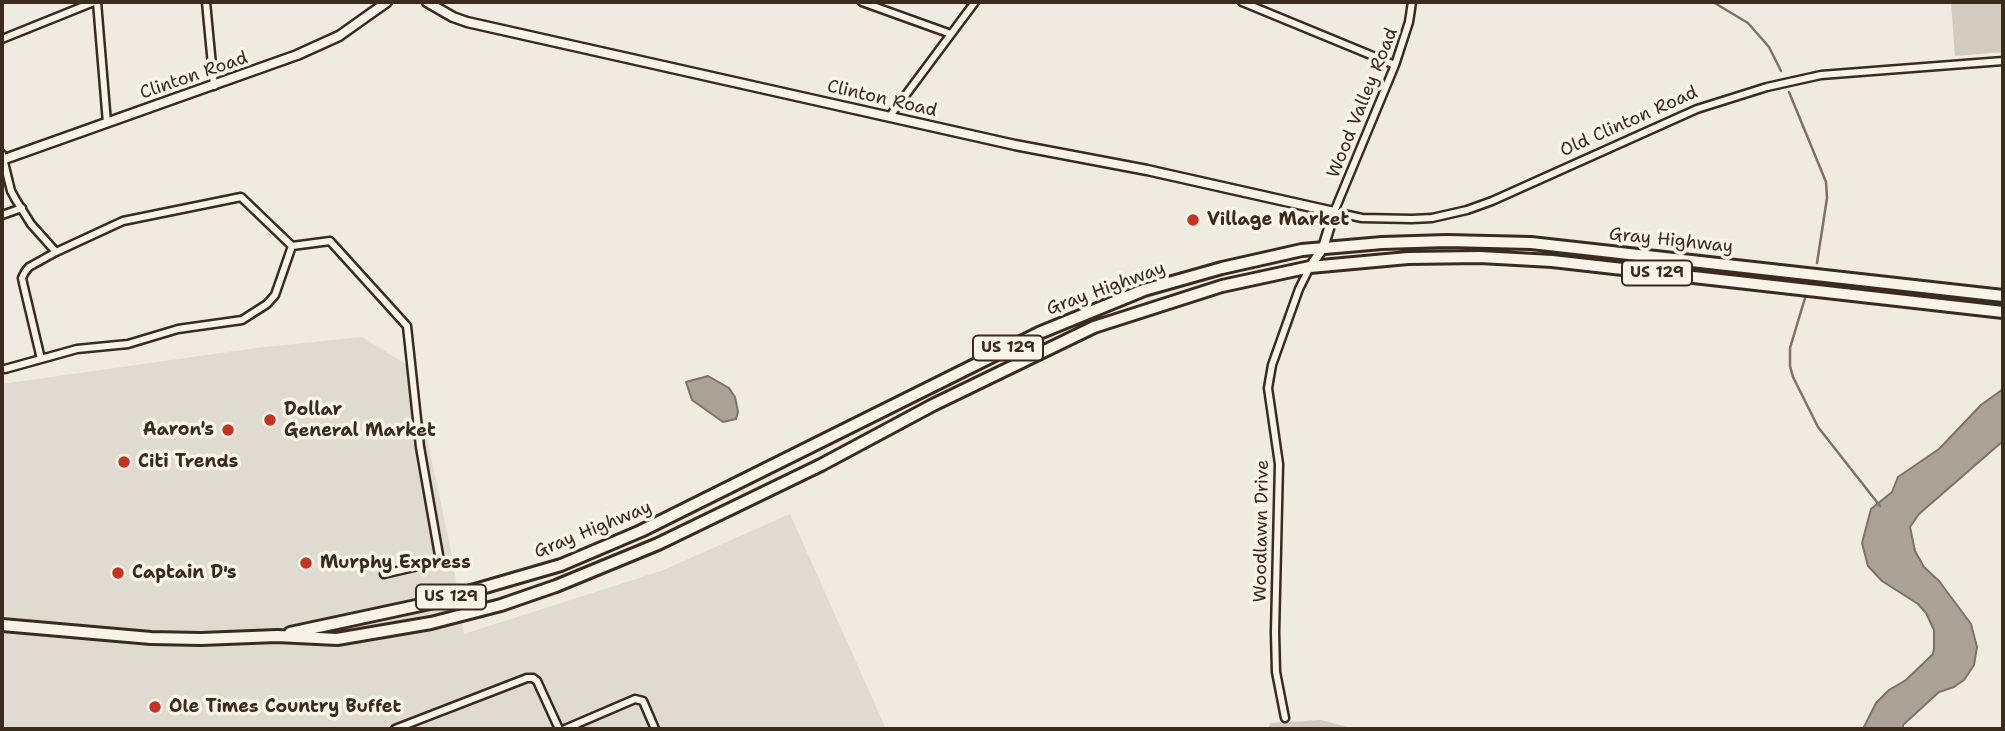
<!DOCTYPE html>
<style>
body{margin:0}
#map{position:relative;width:2005px;height:731px;overflow:hidden;background:#efebe0;font-family:"Shantell Sans",sans-serif}
canvas{display:block}
.frame{position:absolute;inset:0;border:4px solid #3b2a1e;pointer-events:none}
</style>
<div id="map">
<canvas width="2005" height="731"></canvas>
<div class="frame"></div>
</div>
<script>
const ctx = document.querySelector('canvas').getContext('2d');
ctx.lineJoin = 'round';
function fill(path, color) {
  ctx.fillStyle = color;
  ctx.fill(path, 'evenodd');
}
function poly(rows) {
  const path = new Path2D();
  for (const r of rows) {
    path.moveTo(r[0], r[1]);
    for (let i = 2; i < r.length; i += 2) path.lineTo(r[i], r[i + 1]);
  }
  return path;
}
function stroke(path, color, width, dash) {
  ctx.strokeStyle = color;
  ctx.lineWidth = width;
  ctx.lineCap = dash ? 'butt' : 'round';
  ctx.setLineDash(dash || []);
  ctx.stroke(path);
}
function write(font, color, halo, rows, align = 'center') {
  ctx.font = font + ' "Shantell Sans",sans-serif';
  ctx.lineWidth = 7;
  ctx.setLineDash([]);
  ctx.textBaseline = 'middle';
  ctx.strokeStyle = halo;
  ctx.fillStyle = color;
  for (const [text, x, y, turn = 0] of rows) {
    ctx.save();
    ctx.translate(x, y);
    ctx.rotate((+turn || 0) * Math.PI / 180);
    ctx.textAlign = isNaN(turn) ? turn : align;
    if (halo) ctx.strokeText(text, 0, 0);
    ctx.fillText(text, 0, 0);
    ctx.restore();
  }
}
fill(poly([
 [362,337,412,368,453,560,464,634,661,571,790,514,886,729,2,729,2,384,256,348]
]), '#e0dbd0');
fill(poly([
 [1951,2,2003,2,2003,52,1955,56],
 [1321,720,1355,729,1268,729,1270,723]
]), '#d1cbc0');
const water = poly([
 [708,376,729,388,735,397,738,412,736,419,723,422,692,400,686,382,708,376],
 [2003,389,2003,441,1919,514,1910,527,1915,551,1924,567,1939,581,1971,624,1977,647,1974,665,1964,680,1954,687,1939,692,1903,725,1903,729,1863,729,1876,703,1889,690,1906,680,1933,654,1934,648,1934,630,1926,613,1918,604,1882,581,1868,566,1862,543,1871,509,1892,492,1898,477,1939,449,1981,405,2003,389]
]);
fill(water, '#aaa296');
stroke(water, '#7e7266', 2);
stroke(poly([
 [1713,2,1748,23,1769,47,1781,71],
 [1789,92,1826,182,1827,198,1817,263],
 [1805,298,1790,348,1790,366,1793,377,1818,427,1880,506]
]), '#7e7266', 2.5);
const minor = poly([
 [97,2,107,123],
 [206,2,214,86],
 [862,2,951,34],
 [1242,2,1395,65],
 [1412,2,1409,22,1395,65,1334,212,1362,218,1412,219,1432,218,1467,210,1492,201,1697,109,1767,87,1821,75,2003,61],
 [2,39,94,2],
 [890,116,975,2],
 [2,154,11,191,16,200,31,224,56,252],
 [2,215,22,208],
 [41,359,23,283,22,278,25,272,29,267,56,252,123,221,241,197,292,246,330,241,407,326,420,447,440,561,384,574],
 [5,369,77,349,128,344,178,329,242,320,267,304,275,295,292,246],
 [1285,718,1276,672,1275,632,1279,464,1268,388,1272,365,1299,289,1310,267],
 [395,729,527,678,533,678,537,681,559,729],
 [565,729,635,699,643,701,655,729]
]);
const tertiary = poly([
 [427,2,453,17,467,22,1015,145,1147,170,1334,212,1323,248,1310,267],
 [2,160,297,55,339,36,387,2]
]);
const trunk = poly([
 [2,625,151,638,201,639,277,636,337,639,431,623,501,605,556,586,658,544,821,465,933,405,1094,327,1222,286,1310,267,1408,258,1480,257,1552,261,2003,312],
 [290,633,430,603,561,565,641,531,1039,333,1144,290,1222,268,1302,250,1382,243,1447,241,1531,243,2003,296]
]);
stroke(minor, '#3b2a1e', 11);
stroke(tertiary, '#3b2a1e', 13);
stroke(trunk, '#3b2a1e', 16);
stroke(minor, '#f7f3e8', 6);
stroke(tertiary, '#f7f3e8', 8);
stroke(trunk, '#f7f3e8', 10);
for (const [x, y, r, color] of [
 [1193,220,7,"#c8321e"],
 [270,420,7,"#c8321e"],
 [228,430,7,"#c8321e"],
 [124,462,7,"#c8321e"],
 [306,563,7,"#c8321e"],
 [118,573,7,"#c8321e"],
 [155,707,7,"#c8321e"]
]) {
  const dot = new Path2D();
  dot.arc(x, y, r, 0, 2 * Math.PI);
  ctx.fillStyle = color;
  ctx.fill(dot);
  stroke(dot, '#f7f3e8', 2.5);
}
for (const [x, y, w] of [
 [1657,273,70],
 [1008,348,70],
 [451,597,70]
]) {
  const box = new Path2D();
  box.roundRect(x - w / 2, y - 12.5, w, 25, 5);
  ctx.fillStyle = '#f7f3e8';
  ctx.fill(box);
  stroke(box, '#3b2a1e', 2);
}
write('bold 16px', '#3b2a1e', null, [
 ["US 129",1657,273],
 ["US 129",1008,348],
 ["US 129",451,597]
]);
write('18px', '#3b2a1e', '#f7f3e8', [
 ["Clinton Road",194,76,-19],
 ["Clinton Road",882,99,13],
 ["Wood Valley Road",1363,103,-68],
 ["Old Clinton Road",1629,122,-24],
 ["Gray Highway",1671,241,6],
 ["Gray Highway",1106,289,-20],
 ["Gray Highway",593,530,-22],
 ["Woodlawn Drive",1262,531,-89]
]);
write('bold 18px', '#3b2a1e', '#f7f3e8', [
 ["Village Market",1207,220],
 ["Dollar",284,410],
 ["General Market",284,431],
 ["Aaron's",214,430,"right"],
 ["Citi Trends",138,462],
 ["Murphy Express",320,563],
 ["Captain D's",132,573],
 ["Ole Times Country Buffet",169,707]
], 'left');
</script>
